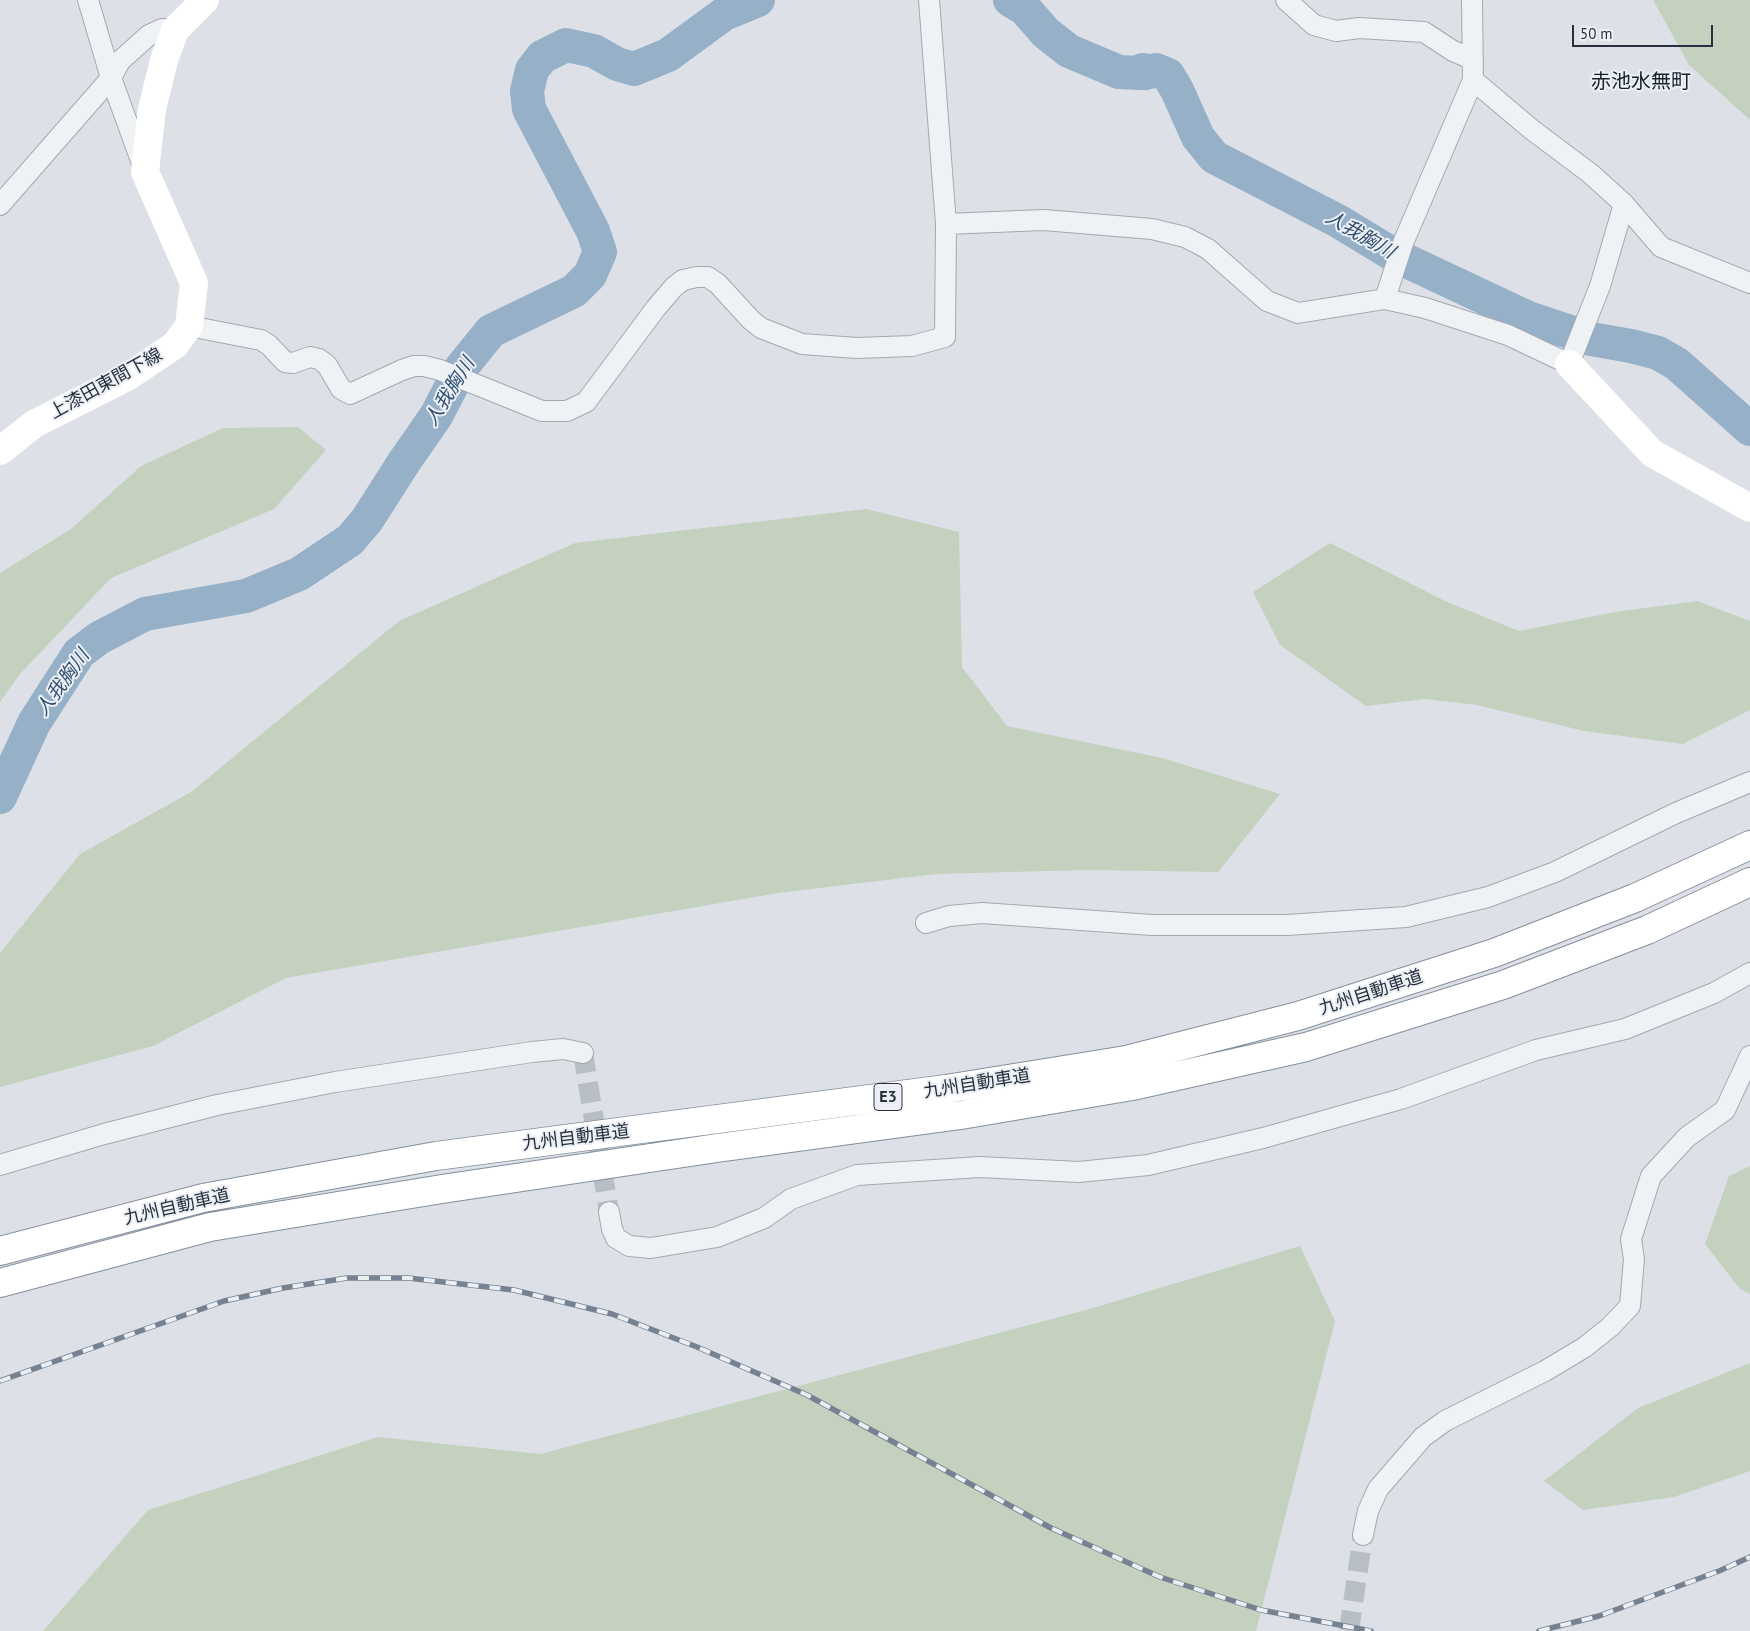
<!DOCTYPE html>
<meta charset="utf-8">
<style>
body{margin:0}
#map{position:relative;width:1750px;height:1631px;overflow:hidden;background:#dde1e7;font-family:"PT Sans",sans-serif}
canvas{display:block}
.scale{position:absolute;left:1572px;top:25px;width:141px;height:22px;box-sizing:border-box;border:2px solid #26303e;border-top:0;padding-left:6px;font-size:15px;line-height:18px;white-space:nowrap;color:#26303e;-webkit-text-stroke:4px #ecf0f5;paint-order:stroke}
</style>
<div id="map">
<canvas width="1750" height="1631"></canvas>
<div class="scale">50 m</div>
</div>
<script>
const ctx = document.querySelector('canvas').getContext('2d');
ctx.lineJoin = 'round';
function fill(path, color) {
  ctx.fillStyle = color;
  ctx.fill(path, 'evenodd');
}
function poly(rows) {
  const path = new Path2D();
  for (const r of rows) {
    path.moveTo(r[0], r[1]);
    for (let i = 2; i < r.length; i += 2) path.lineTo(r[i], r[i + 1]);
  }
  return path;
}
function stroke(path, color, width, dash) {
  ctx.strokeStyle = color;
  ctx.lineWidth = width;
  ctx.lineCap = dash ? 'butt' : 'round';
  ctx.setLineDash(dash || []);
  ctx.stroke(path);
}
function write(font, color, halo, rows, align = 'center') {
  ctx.font = font + ' "PT Sans","Noto Sans JP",sans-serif';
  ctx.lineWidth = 4;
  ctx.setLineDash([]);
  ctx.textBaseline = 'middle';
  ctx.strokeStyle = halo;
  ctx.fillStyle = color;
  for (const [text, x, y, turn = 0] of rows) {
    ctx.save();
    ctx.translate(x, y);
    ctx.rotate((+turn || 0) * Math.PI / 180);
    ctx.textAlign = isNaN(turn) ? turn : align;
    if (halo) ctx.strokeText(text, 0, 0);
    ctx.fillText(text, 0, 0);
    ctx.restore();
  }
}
fill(poly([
 [1653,0,1750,0,1750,120,1689,65],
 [298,427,326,450,274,509,111,578,20,674,0,702,0,573,71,529,141,466,223,428],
 [866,509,959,532,962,667,1007,726,1162,758,1280,794,1218,872,1086,870,936,874,778,893,286,978,153,1046,0,1087,0,953,80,854,191,792,399,621,575,543],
 [1330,543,1445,601,1519,631,1615,612,1697,601,1750,621,1750,710,1683,744,1584,731,1477,705,1425,699,1366,706,1280,645,1253,592],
 [1750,1166,1750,1294,1740,1289,1705,1244,1729,1176],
 [1300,1246,1335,1321,1256,1631,43,1631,148,1510,378,1437,540,1454,1086,1310],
 [1750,1363,1750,1471,1674,1497,1583,1510,1544,1481,1638,1408]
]), '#c3d1be');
stroke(poly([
 [1010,0,1025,9,1046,33,1069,51,1119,72,1140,73,1143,70,1146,73,1156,70,1168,75,1177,90,1198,137,1214,157,1338,221,1394,255,1528,318,1591,339,1631,346,1658,353,1677,364,1750,429],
 [0,797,34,723,79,653,99,638,145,614,246,596,299,574,350,540,367,520,404,462,436,416,461,368,491,331,574,291,590,275,600,252,593,231,529,109,527,91,532,70,542,57,566,45,594,51,617,64,634,69,668,55,724,14,758,0]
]), '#96b0c8', 34);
stroke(poly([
 [583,1053,609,1212],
 [1349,1631,1363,1535]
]), '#b8bec5', 20, [20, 10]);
const street = poly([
 [88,0,111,78,143,166],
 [929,0,946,224,1044,220,1152,229,1185,237,1208,249,1267,301,1298,313,1385,299,1425,308,1508,335,1569,364,1600,286,1624,204,1591,174,1531,129,1473,80],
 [1286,0,1314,25,1336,31,1359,28,1424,32,1453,51,1472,59],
 [1624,204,1661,247,1750,283],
 [0,205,111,78,120,61,149,35,162,29,175,30],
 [1385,299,1403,243,1473,80,1472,0],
 [189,326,261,340,269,345,285,362,293,363,310,357,319,359,327,365,341,389,350,394,402,370,414,366,424,366,440,370,542,411,567,411,586,402,656,308,674,287,683,280,697,277,708,277,718,284,751,320,761,328,802,344,857,348,912,346,945,337,946,224],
 [926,923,949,916,982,913,1152,925,1287,925,1406,917,1488,897,1555,872,1676,813,1750,782],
 [0,1165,104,1134,217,1105,335,1082,532,1052,563,1049,583,1053],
 [609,1212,612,1229,616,1238,629,1246,651,1248,717,1237,764,1218,791,1199,857,1175,980,1167,1079,1172,1148,1165,1263,1138,1401,1099,1536,1050,1625,1029,1714,993,1750,973],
 [1363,1535,1368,1511,1378,1489,1423,1437,1445,1421,1545,1371,1585,1347,1610,1327,1630,1306,1634,1259,1631,1239,1651,1176,1687,1137,1725,1110,1750,1056]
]);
const highway = poly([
 [0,1251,203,1198,436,1156,946,1089,1126,1060,1298,1016,1494,953,1635,898,1750,845],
 [0,1283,210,1227,442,1189,717,1148,961,1115,1132,1086,1306,1047,1503,985,1647,930,1750,882]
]);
stroke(street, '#a2a8b1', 22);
stroke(highway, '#848f9e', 30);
stroke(street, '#eff2f5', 20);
stroke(poly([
 [1569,364,1652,453,1750,508],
 [0,451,34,424,129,376,175,345,189,326,194,283,145,172,152,109,164,60,175,30,205,0]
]), '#fff', 28);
stroke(highway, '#fff', 28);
const rail = poly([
 [0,1381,224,1301,283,1288,347,1278,408,1278,514,1290,612,1314,697,1347,807,1395,1051,1528,1160,1577,1261,1610,1371,1631],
 [1539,1631,1599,1616,1719,1571,1750,1557]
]);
stroke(rail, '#768191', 5.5);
stroke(rail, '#ecf0f5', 4, [11]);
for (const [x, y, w] of [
 [888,1097,28]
]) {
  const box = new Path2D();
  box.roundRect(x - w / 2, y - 13.5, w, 27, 4);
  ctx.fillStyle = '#ecf0f5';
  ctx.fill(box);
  stroke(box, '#26303e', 1);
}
write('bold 16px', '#26303e', null, [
 ["E3",888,1097]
]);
write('18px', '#26303e', '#ecf0f5', [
 ["上漆田東間下線",106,384,-29],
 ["九州自動車道",1371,993,-18],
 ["九州自動車道",977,1084,-9],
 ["九州自動車道",576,1138,-7],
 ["九州自動車道",177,1207,-13]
]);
write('italic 19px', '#305072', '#ecf0f5', [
 ["人我胸川",1360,235,30],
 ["人我胸川",450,392,-58],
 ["人我胸川",63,683,-54]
]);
write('20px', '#18212e', '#ecf0f5', [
 ["赤池水無町",1641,82]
]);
</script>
